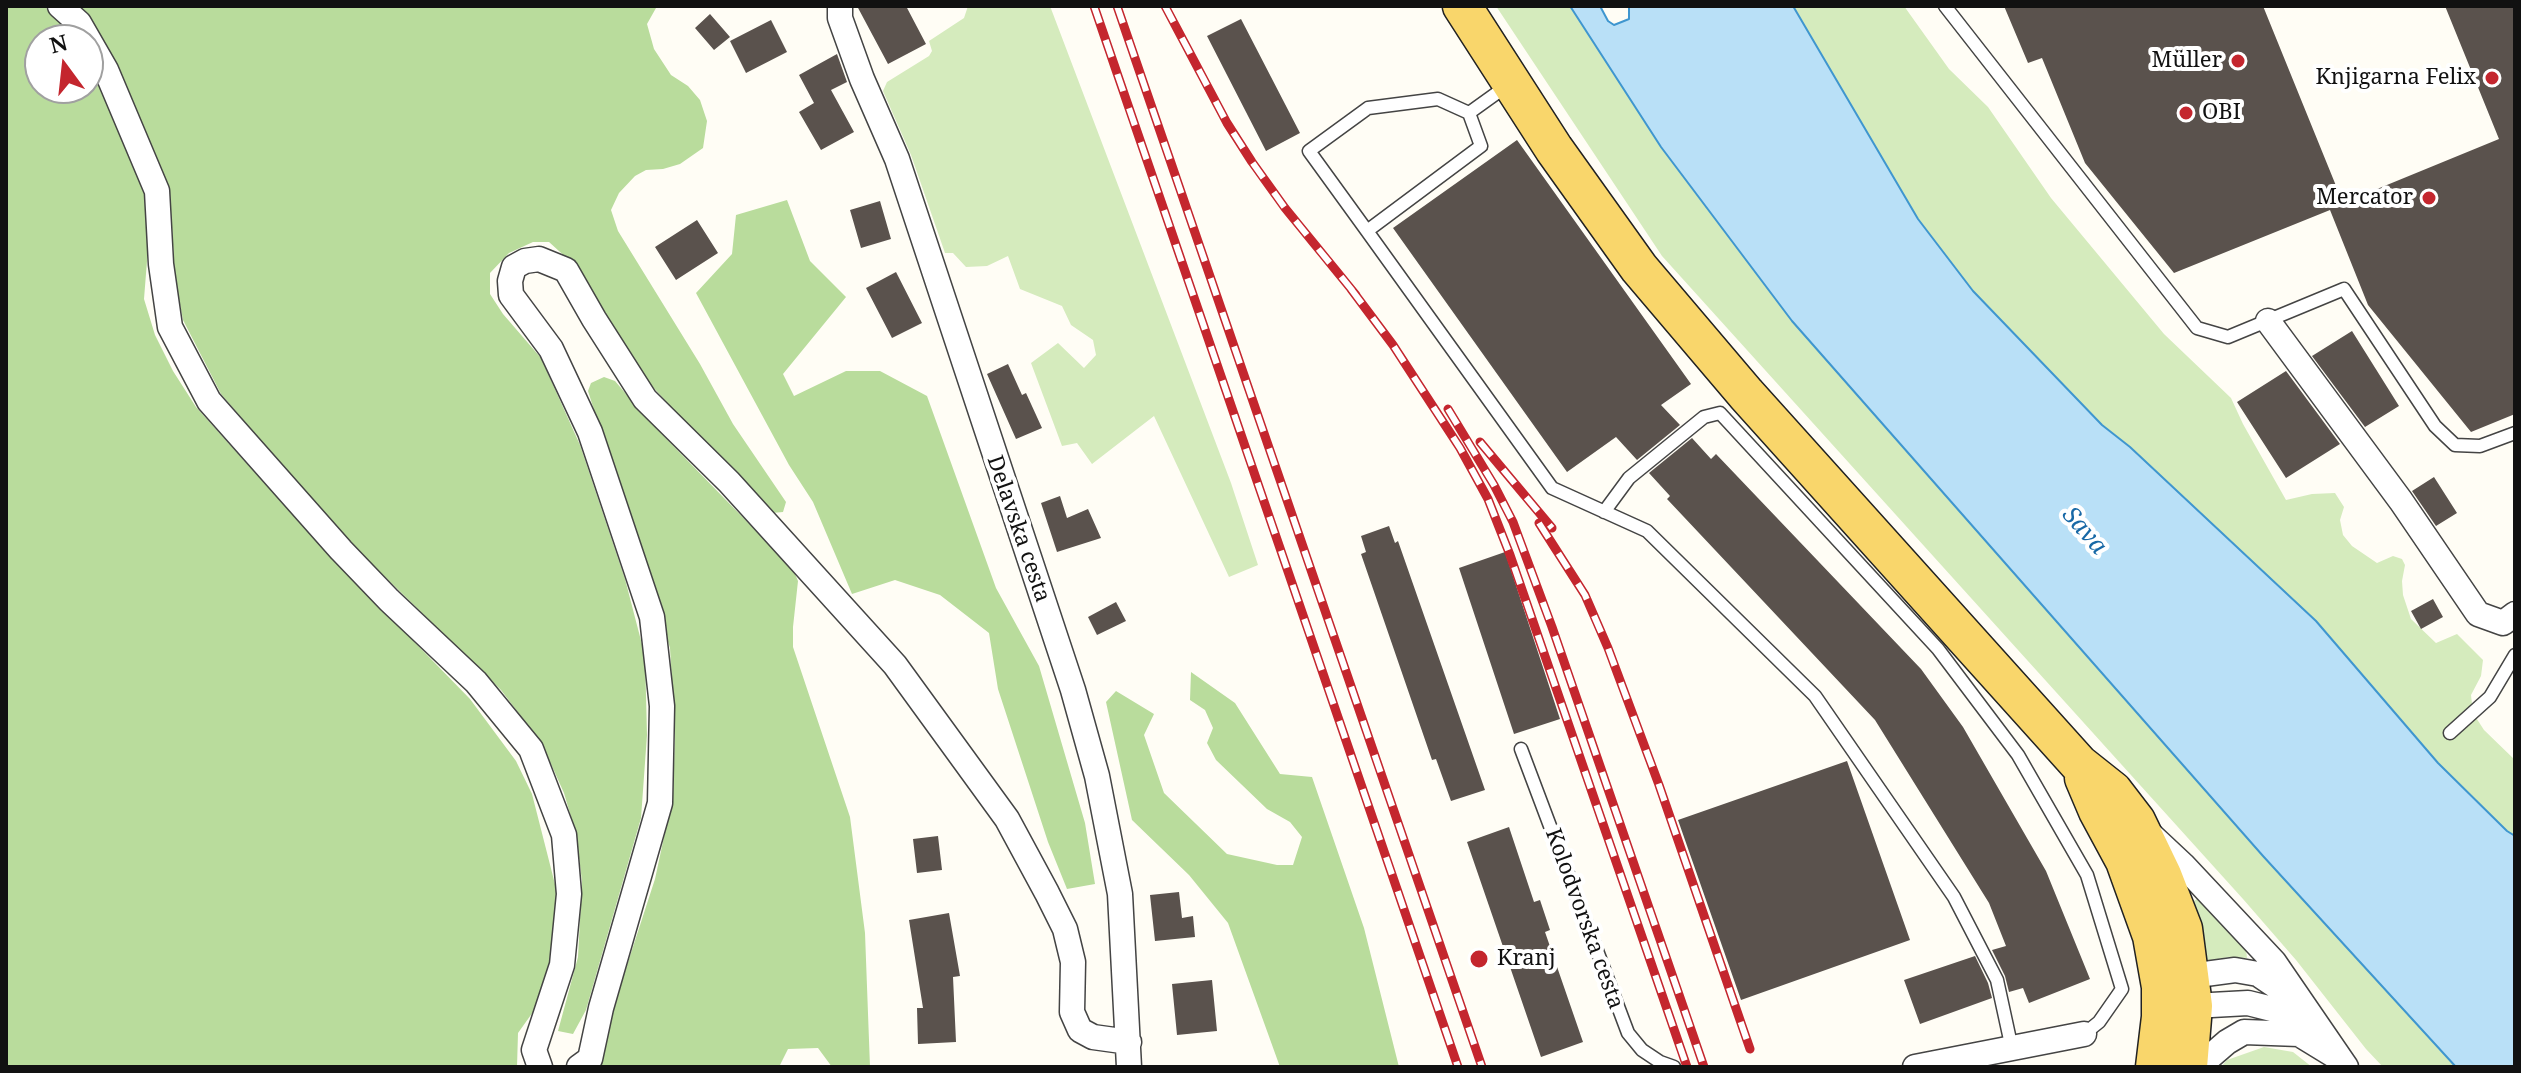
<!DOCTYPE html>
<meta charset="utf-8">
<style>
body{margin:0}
#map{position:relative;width:2521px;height:1073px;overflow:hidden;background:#fffdf5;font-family:"Noto Serif",serif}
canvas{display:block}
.frame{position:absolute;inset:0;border:8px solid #111;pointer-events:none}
.north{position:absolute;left:24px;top:24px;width:80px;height:80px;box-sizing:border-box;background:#fff;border:2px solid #a0a0a0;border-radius:50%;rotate:345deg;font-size:22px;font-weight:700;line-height:32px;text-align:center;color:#111}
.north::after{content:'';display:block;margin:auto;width:28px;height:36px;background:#c4262e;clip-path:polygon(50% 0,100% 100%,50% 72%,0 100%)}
</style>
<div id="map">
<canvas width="2521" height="1073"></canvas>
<div class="frame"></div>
<div class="north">N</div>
</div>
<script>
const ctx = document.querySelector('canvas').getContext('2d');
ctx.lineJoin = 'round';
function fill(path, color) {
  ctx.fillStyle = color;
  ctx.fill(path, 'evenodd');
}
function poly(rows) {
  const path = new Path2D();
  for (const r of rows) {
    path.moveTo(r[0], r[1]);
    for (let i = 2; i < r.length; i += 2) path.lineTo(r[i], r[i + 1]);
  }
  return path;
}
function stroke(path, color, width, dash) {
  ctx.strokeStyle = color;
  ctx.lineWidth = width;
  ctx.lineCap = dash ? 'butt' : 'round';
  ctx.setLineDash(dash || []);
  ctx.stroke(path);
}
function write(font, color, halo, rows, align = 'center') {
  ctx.font = font + ' "Noto Serif",serif';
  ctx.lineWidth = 8;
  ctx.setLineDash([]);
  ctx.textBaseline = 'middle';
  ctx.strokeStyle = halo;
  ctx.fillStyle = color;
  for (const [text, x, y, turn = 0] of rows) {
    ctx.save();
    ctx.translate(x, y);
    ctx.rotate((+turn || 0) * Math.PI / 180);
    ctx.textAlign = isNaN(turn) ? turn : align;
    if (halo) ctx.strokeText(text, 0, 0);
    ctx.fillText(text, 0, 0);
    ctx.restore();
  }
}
fill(poly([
 [968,6,1050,6,1231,483,1258,565,1229,577,1154,416,1092,464,1077,443,1062,446,1031,363,1058,343,1084,368,1096,355,1093,340,1071,325,1062,306,1020,289,1008,256,987,266,966,267,953,253,945,253,911,155,883,91,887,82,929,56,932,51,929,41,964,18],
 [1496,6,1570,6,1661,147,1792,321,2263,856,2456,1067,2383,1067,2366,1049,2296,960,2243,899,1662,256],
 [1793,6,1904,6,1949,69,1988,107,2051,198,2164,334,2231,398,2243,424,2286,500,2312,494,2335,493,2344,507,2340,520,2343,535,2352,546,2377,563,2393,556,2402,559,2405,565,2402,581,2403,595,2411,619,2436,643,2457,634,2483,660,2481,676,2471,695,2473,713,2484,730,2515,760,2515,836,2507,831,2438,763,2316,621,2130,447,2102,425,1973,291,1918,219],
 [2197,899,2202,900,2246,949,2247,958,2229,957,2206,961,2192,902],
 [2264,1047,2293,1052,2312,1067,2221,1067,2227,1060]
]), '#d5ebbd');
fill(poly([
 [6,6,44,6,73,33,77,40,40,40,40,88,88,88,88,59,92,67,146,196,149,236,144,299,155,335,173,371,196,407,318,543,470,699,516,761,532,794,558,896,549,966,538,1005,518,1033,517,1067,6,1067],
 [75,6,659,6,656,8,647,24,654,49,671,75,688,86,700,100,707,121,703,148,680,164,663,169,646,170,635,176,619,193,611,210,618,231,700,364,733,424,786,502,783,512,772,513,673,409,639,372,570,261,549,242,533,242,509,253,490,273,490,294,503,314,541,358,580,445,625,579,645,656,647,735,641,818,586,1010,573,1034,558,1031,578,957,582,881,576,834,564,793,551,764,532,731,501,690,339,532,221,394,183,320,175,279,172,227,163,189],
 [787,200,810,261,846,297,783,374,794,396,846,371,880,371,927,396,996,588,1039,666,1085,823,1095,884,1067,889,1048,842,998,689,989,633,940,595,895,580,852,594,813,502,789,465,696,293,732,254,736,215],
 [604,377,615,381,650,422,761,536,788,558,798,581,793,627,793,647,850,817,865,933,870,1067,832,1067,818,1048,788,1049,779,1067,594,1067,655,879,673,795,675,735,670,648,588,391,591,383],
 [1191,672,1235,703,1280,774,1312,777,1364,928,1399,1067,1280,1067,1228,923,1189,875,1132,820,1106,702,1116,691,1154,714,1144,735,1164,793,1227,854,1277,865,1293,865,1302,837,1290,822,1267,809,1216,760,1207,743,1213,728,1205,710,1190,700]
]), '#b9dc9c');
const water = poly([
 [1570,6,1600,6,1608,21,1614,25,1629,19,1629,6,1793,6,1918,219,1973,291,2102,425,2130,447,2316,621,2438,763,2507,831,2515,836,2515,1067,2456,1067,2263,856,1792,321,1661,147,1570,6]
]);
fill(water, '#b9e0f7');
stroke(water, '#3f96cf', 2);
fill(poly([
 [857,6,906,6,926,44,888,64],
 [2004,6,2263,6,2343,203,2499,139,2445,6,2515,6,2515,414,2471,432,2368,305,2330,210,2174,273,2085,163,2042,58,2028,63],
 [710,14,730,37,714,50,695,28],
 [1241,19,1300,133,1266,151,1207,36],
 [771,20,787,52,746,73,730,41],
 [837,54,847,82,831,90,854,132,821,150,799,112,814,103,799,75],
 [1517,140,1691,384,1661,405,1680,425,1637,460,1616,437,1567,472,1393,228],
 [880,201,891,239,861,248,850,210],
 [697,220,718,253,676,280,655,247],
 [896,272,922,323,892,338,866,288],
 [2352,331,2399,406,2365,427,2312,356],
 [1008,364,1022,395,1026,393,1042,428,1016,439,987,374],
 [2286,371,2340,444,2286,478,2237,402],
 [1692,438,1711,459,1716,454,1921,669,1963,727,2046,871,2090,979,2029,1003,2023,988,2009,992,2005,976,1992,950,2006,946,1989,903,1875,720,1667,499,1670,496,1649,473],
 [2434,477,2457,513,2436,526,2412,491],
 [1060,496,1067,518,1088,509,1101,538,1057,552,1041,503],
 [1389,526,1395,543,1398,541,1485,790,1451,801,1436,759,1432,760,1361,554,1366,552,1361,536],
 [1505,552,1560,719,1514,734,1459,568],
 [2433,599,2443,617,2421,629,2411,611],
 [1116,602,1126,621,1097,635,1088,617],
 [1847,761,1910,940,1741,1000,1678,820],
 [1509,827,1534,902,1540,900,1550,930,1545,932,1583,1042,1541,1057,1467,842],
 [938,836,942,870,917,873,913,839],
 [1179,892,1182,918,1193,916,1195,937,1155,941,1150,895],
 [949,913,960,976,953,977,956,1042,918,1044,917,1008,923,1008,909,920],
 [1975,956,1988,983,1992,998,1920,1024,1904,980],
 [1212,980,1217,1031,1177,1035,1172,984]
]), '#5a524d');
const lane = poly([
 [1945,6,2197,328,2228,337,2344,289,2435,426,2455,445,2480,446,2515,433],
 [1469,113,1508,85],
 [1367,231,1481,146,1469,113,1438,99,1368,108,1309,151,1367,231,1552,488,1647,531,1815,696,1954,897,1997,980,2012,1049],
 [1604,512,1629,478,1704,417,1720,413,1938,649,2018,755,2087,875,2122,989,2099,1022,2084,1034],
 [2450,733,2490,697,2515,655],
 [1521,749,1628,1033,1642,1050,1660,1062,1674,1067]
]);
const street = poly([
 [60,6,79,23,106,70,157,191,161,264,170,327,209,401,341,550,389,600,476,682,531,749,564,835,569,894,562,965,534,1050,540,1067],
 [840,6,840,18,862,79,897,159,1073,690,1097,776,1120,894,1129,1067],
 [2268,321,2401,501,2478,614,2503,623,2515,614],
 [2152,836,2183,865,2274,962,2346,1067],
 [2177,981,2190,976,2235,970,2258,974,2292,997],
 [2183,1010,2193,1006,2248,1003,2276,1010,2299,1034],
 [579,1067,590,1059,601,1008,660,803,662,706,652,617,590,432,551,349,511,295,510,281,514,267,525,261,539,259,566,270,594,319,645,399,729,482,895,665,1007,819,1047,893,1065,929,1073,962,1072,1012,1080,1030,1093,1037,1129,1042],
 [1915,1067,2084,1034],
 [2201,1067,2205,1061,2227,1042,2244,1032,2299,1034,2335,1056]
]);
const primary = poly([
 [1462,6,1554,149,1639,268,1746,394,2079,764,2113,791,2136,821,2162,875,2183,929,2193,1006,2188,1067],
 [2084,778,2098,811,2125,861,2152,936,2161,987,2161,1017,2155,1067]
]);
stroke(lane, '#444', 15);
stroke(street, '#444', 27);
stroke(primary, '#222', 41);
stroke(lane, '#fff', 12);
stroke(street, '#fff', 24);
stroke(primary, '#f9d66b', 38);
const rail = poly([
 [1094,6,1458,1067],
 [1117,6,1482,1067],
 [1165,6,1227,123,1252,162,1285,208,1356,295],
 [1351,289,1393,345,1460,448,1488,499,1510,555,1687,1067],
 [1448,409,1494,485,1513,522,1552,627,1704,1067],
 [1480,442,1552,528],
 [1539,523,1585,595,1608,648,1659,785,1750,1049]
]);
stroke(rail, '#c4262e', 9);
stroke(rail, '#fff', 6, [18]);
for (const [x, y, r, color] of [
 [2238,61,8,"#c4262e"],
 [2492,78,8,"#c4262e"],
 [2186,113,8,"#c4262e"],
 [2429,198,8,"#c4262e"],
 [1479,959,10,"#c4262e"]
]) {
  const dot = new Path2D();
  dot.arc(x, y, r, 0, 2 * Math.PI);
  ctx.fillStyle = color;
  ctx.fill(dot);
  stroke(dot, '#fff', 3);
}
write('22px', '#111', '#fff', [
 ["Müller",2222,61],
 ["Knjigarna Felix",2476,78],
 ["OBI",2202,113,"left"],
 ["Mercator",2413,198],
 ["Kranj",1497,959,"left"]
], 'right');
write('22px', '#111', '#fff', [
 ["Delavska cesta",1018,529,71],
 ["Kolodvorska cesta",1584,919,70]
]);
write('italic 24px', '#1768a6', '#fff', [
 ["Sava",2084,531,49]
]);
</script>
